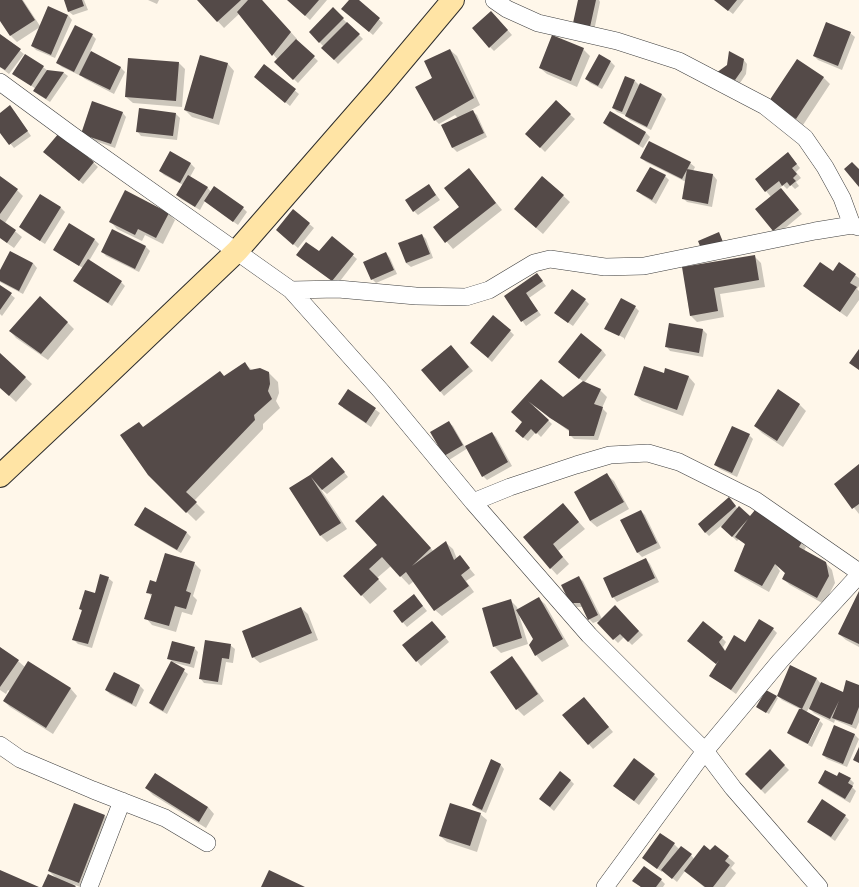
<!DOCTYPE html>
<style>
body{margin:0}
canvas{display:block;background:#fff7ea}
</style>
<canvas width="859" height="887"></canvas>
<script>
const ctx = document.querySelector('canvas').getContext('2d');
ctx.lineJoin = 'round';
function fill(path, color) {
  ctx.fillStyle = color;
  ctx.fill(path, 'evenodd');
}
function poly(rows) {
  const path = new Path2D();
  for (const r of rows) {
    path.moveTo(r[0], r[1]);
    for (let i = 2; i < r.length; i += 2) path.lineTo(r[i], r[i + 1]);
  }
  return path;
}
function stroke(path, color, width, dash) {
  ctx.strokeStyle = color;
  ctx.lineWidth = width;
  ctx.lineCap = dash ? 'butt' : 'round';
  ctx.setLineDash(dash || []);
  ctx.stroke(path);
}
fill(poly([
 [0,0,23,0,40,26,68,15,72,20,55,58,36,50,32,46,40,27,17,42,11,36,0,19],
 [65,0,84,0,88,10,73,15,68,11],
 [148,0,159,0,157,4],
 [198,0,262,0,297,39,296,40,318,61,298,83,276,62,278,60,239,14,224,28],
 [288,0,327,0,310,20],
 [350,0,357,0,383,23,373,35,347,13],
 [579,0,599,0,600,2,594,31,578,27],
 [715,0,744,0,733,14],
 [333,9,363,39,338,64,323,48,324,47,310,32],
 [495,16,512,35,494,51,490,47],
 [850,33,855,37,842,70,818,60,814,56],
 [0,35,24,54,9,74,0,67],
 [92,35,96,39,90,52,121,68,125,72,114,94,85,79,79,74,79,75,62,67,57,63],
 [583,49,590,56,577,87,547,74,540,68],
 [450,50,457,56,480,105,471,110,477,115,487,137,457,152,453,148,443,125,458,118,455,115,439,124,435,120,431,79],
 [200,56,228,64,234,71,219,125,192,117,185,110],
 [743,59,747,64,746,74,740,83,721,76],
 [611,62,615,66,602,89,590,83,586,79],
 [179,63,185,69,182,107,133,103,126,97],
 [264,65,299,94,290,106,255,77],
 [43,67,48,71,64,73,68,76,50,102,39,95,35,91,36,89,14,74],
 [823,77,830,84,803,125,776,108],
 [635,81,640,86,662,95,666,99,651,130,630,120,625,115,617,112,613,108],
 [556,102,575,119,545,152,527,134],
 [14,111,31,136,14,148,0,131,0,114],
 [122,112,126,117,115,148,87,138],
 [176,114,180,118,177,140,141,136,137,131],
 [604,123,646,133,650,137,643,148,608,127],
 [44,152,93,162,98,167,83,184],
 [170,153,191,164,195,168,190,177,207,187,211,192,243,208,247,212,238,225,205,201,200,210,181,199,177,195,183,185,164,175,160,171],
 [641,158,690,163,695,167,693,171,713,175,717,180,712,207,687,202,683,198,686,182,646,162],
 [792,158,800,168,796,172,801,178,796,182,799,186,795,189,791,185,787,189,783,185,780,188,802,214,778,234,774,230,771,197,756,179],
 [469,169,502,210,453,249,434,227,460,207],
 [665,176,669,180,656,204,642,195,638,191],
 [543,177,570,202,543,234,521,215],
 [0,178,17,190,23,196,5,223,22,237,14,248,0,238],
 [429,185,440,200,418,215,414,211],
 [40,195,61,208,65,212,45,244,24,231,20,227],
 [293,210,314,228,298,248,277,230],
 [169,214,175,220,163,244,145,235,142,241,117,229,111,222],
 [422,235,426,239,433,258,411,267,406,263],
 [332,237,357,259,337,285,298,255,319,253],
 [95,240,99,244,89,261,121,282,125,286,112,306,79,285,75,281,83,268,59,254,55,250],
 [146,247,150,251,139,272,106,256,102,251],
 [386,253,390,258,397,274,376,283,372,279],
 [754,256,761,263,765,287,720,294,724,317,697,322,690,315,683,268],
 [33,263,37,268,23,294,0,282,0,272],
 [839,263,859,278,859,286,857,289,859,291,859,300,847,317,811,292,805,286,833,273],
 [537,274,546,286,529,298,541,315,526,326,505,297],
 [0,286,15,298,2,316,0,314],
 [585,300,589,304,573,326,560,317],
 [635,307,639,311,624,340,624,338,609,330,609,332,606,328],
 [67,322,74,329,48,360,16,338,10,331],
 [703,330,707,334,703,357,670,351,666,346],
 [510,331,514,335,492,362,471,343],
 [455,350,473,371,444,396,440,391],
 [602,350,606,355,584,383,600,390,607,397,602,408,607,413,598,440,574,439,570,435,570,432,535,406,534,407,552,424,541,437,536,432,528,441,520,435,523,422,513,412,541,381,563,398,584,382,563,366],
 [0,354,32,384,16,402,0,387],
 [244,363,252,370,269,373,278,382,279,393,276,401,280,408,263,424,263,429,194,501,205,512,196,521,149,475,144,428,225,377],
 [665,369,689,377,695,384,683,416,642,401,635,395,665,374],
 [348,390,380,413,371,427,343,408],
 [800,405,806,411,783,447,762,433,755,426],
 [448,422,453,426,465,447,492,433,496,437,512,466,487,480,483,476,468,448,449,460,445,456],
 [749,435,753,439,737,477,720,469,715,465],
 [336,462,348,477,327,494,320,488,347,529,327,542,321,536,290,489],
 [859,466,859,514,835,484],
 [607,475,614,481,629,509,597,527,590,521],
 [733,503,738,509,751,518,782,530,802,543,806,547,804,551,826,563,832,570,835,583,824,604,790,585,783,579,786,574,776,565,780,571,769,592,742,577,735,571,746,545,739,539,737,541,721,526,709,536,705,532],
 [392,505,434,552,446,543,453,549,457,559,460,557,475,575,466,581,474,592,442,616,435,610,414,581,409,585,391,566,377,578,387,589,370,604,344,576,378,545],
 [145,508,187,533,191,537,181,553,140,529,136,524],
 [569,511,585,529,558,551,569,564,557,575,524,538],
 [641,511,645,515,661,548,642,557,638,553,622,520],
 [646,559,650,564,659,582,617,602,613,597],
 [194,563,201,570,193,596,197,600,192,615,182,612,176,632,152,625,146,618,152,597,148,592,157,584],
 [578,577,583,581,602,619,615,607,643,635,632,645,624,637,618,643,598,623,601,620,593,623,589,619,583,607,575,607,571,603],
 [108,578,113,582,92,648,78,644,73,639,82,611,80,609,95,594],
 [859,594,859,647,846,640,839,634],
 [538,598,545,604,569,646,542,662,536,655,535,639,519,615,528,644,501,653,494,646,510,600,517,607,518,610],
 [418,600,427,611,407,627,394,612],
 [301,608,308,614,318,640,260,663,253,657],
 [436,626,449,642,421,666,417,661],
 [773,629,777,633,736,694,710,675,717,665,692,645,722,638,726,642,723,647,726,652,746,643],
 [230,645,235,649,233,663,226,662,222,685,204,683,200,678],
 [0,648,18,661,25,667,28,662,71,689,77,696,53,734,10,707,4,701,10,691,8,690,6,694,0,690],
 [194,648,198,652,194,668,172,662,188,674,167,714,154,707,150,703,172,661,168,658],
 [512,658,518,664,544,701,524,716,517,709],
 [791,666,817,679,821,684,844,693,859,686,859,722,856,729,835,720,834,723,814,713,809,708,806,713,818,720,807,744,793,737,788,733,800,709,782,700,778,696],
 [114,673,140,686,144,690,136,707,110,694,106,690],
 [776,697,778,698,769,714,759,708],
 [588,702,613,732,593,749,564,715],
 [820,721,823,724,812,747,808,745],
 [854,734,859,739,847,767,827,759,823,755],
 [770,751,789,770,765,794,746,774],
 [500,764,504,769,486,813,477,809,473,805],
 [654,775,658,779,639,805,619,790],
 [837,778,850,779,854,783,852,787,856,791,850,803,823,787,819,783],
 [570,780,574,784,554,811,540,799],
 [146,788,208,807,214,814,206,828,153,795],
 [480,814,487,820,477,852,447,842,440,836],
 [105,816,111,822,87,887,80,887,73,884,76,887,43,887,56,878,49,871],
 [845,816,849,820,835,841,809,822],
 [674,844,679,849,691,855,694,859,711,851,728,857,735,863,731,868,736,873,725,887,704,887,685,871,677,882,663,870,662,872,643,858],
 [661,880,665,884,663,887,641,887,634,881]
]), '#0003');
fill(poly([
 [0,0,22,0,35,20,10,36,0,21],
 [64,0,82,0,84,6,68,12],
 [197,0,241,0,217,22],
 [248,0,262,0,291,32,272,56,237,12],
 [287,0,319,0,305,16],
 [349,0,359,0,380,18,369,32,341,9],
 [578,0,596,0,590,27,573,23],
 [714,0,737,0,728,11],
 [48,6,68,15,51,55,31,46],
 [333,7,344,18,319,43,309,32],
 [491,11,508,30,489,48,472,28],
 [347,22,360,34,334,60,321,48],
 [826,22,851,32,838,66,813,56],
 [75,25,93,34,74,72,56,63],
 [0,34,21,49,5,70,0,67],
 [552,35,584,48,571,81,539,68],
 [296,39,315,56,293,80,274,62],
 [450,49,474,98,434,121,415,87,432,78,424,61],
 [91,51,121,67,110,90,79,75],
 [729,51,744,59,742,70,735,80,716,73,727,65],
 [25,54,44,66,31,86,12,74],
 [599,54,611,61,598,86,585,79],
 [200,55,228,63,213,119,184,110],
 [128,58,179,62,176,101,125,97],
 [797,59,824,77,796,119,769,101],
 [264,64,296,89,285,103,254,77],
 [47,70,64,72,46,99,33,91],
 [625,76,635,80,622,112,612,108],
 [640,83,662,94,647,127,625,116],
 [556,100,571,114,540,148,525,134],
 [92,101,123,112,111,144,81,134],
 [10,105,28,131,9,145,0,133,0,113],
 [139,108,176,113,173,136,136,132],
 [473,110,484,133,452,148,441,125],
 [610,111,646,132,639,145,603,123],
 [59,133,94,162,79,181,43,152],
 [649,141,691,162,682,179,640,158],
 [170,151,191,163,180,183,159,171],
 [788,152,797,164,792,168,797,174,793,178,796,181,790,186,787,182,782,186,779,181,765,192,755,179],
 [852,162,859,169,859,187,844,169],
 [650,167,666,175,652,200,636,191],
 [469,168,496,203,445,243,433,227,459,207,444,188],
 [687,169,713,174,708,204,682,199],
 [188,175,208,187,195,207,176,195],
 [0,176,18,189,0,214],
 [542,176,564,195,536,228,514,209],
 [429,184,436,195,413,212,405,200],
 [214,186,244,207,233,222,204,201],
 [781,188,799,210,773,231,755,209],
 [125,190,169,213,156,238,138,229,135,235,109,222],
 [40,194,61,207,40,241,19,227],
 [293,209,310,223,293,245,276,230],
 [0,219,16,230,7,243,0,238],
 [69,223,95,239,79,266,53,250],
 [112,229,146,246,135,269,101,252],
 [719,232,723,242,702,251,698,241],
 [422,234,430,254,406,263,398,243],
 [332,236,354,254,332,281,296,255,306,242,319,251],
 [10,251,33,263,19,291,0,281,0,270],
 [386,252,394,270,371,280,363,262],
 [755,255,759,280,714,288,718,311,690,316,682,267],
 [88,259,122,281,108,303,73,281],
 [820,262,833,271,839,262,856,274,850,283,857,287,840,312,803,286],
 [537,273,543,281,526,293,538,311,521,322,504,296],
 [0,285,12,293,0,310],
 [572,289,586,299,568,323,554,313],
 [40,296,68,322,41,354,9,331],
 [621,298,636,306,619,336,604,329],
 [493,315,511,330,488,358,470,343],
 [669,323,703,329,699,353,665,347],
 [581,333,602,350,579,379,558,362],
 [451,345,469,367,440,392,421,370],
 [859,349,859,370,849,363],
 [0,353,26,377,9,396,0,388],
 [245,362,250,370,260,368,269,372,270,384,268,391,272,399,254,415,255,420,186,492,197,502,186,513,148,475,120,435,139,422,143,427,220,371,224,376],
 [644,366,664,373,665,368,689,376,677,410,634,395],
 [541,379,563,397,583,381,601,389,594,404,603,407,594,436,569,436,569,430,550,418,528,401,549,420,536,434,531,429,523,438,515,431,522,422,511,412],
 [348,389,376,408,366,423,338,404],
 [778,389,800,404,777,441,754,426],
 [449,421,463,445,444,456,430,432],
 [732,426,750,434,732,473,714,465],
 [492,432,508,462,482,477,465,446],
 [332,457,345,472,322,490,311,477,341,523,320,536,289,488,310,475],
 [859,464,859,504,852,509,834,484],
 [607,473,624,502,590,521,574,492],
 [383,495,431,548,412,566,446,541,454,560,460,555,470,568,461,575,469,586,434,611,406,572,400,577,382,557,369,569,379,579,361,596,343,576,377,545,355,521],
 [729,497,736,506,705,533,698,524],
 [563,503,579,522,553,544,563,557,550,569,523,537],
 [739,506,750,516,755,510,802,542,799,547,826,562,829,576,817,598,782,579,785,573,775,564,762,586,734,571,745,544,735,537,748,519,732,537,721,527],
 [145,507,187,532,177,550,134,525],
 [641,510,657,543,637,553,620,520],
 [165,553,195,562,186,591,191,593,186,609,175,606,169,626,144,619,152,594,146,593,150,580,156,582],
 [646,558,655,578,612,598,603,578],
 [100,574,109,577,88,644,72,640,82,610,79,609,85,590,95,593],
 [579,576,598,615,588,620,580,603,570,603,561,585],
 [859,591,859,644,838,634],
 [414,594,423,606,402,623,393,611],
 [539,597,563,639,535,656,529,645,533,639,516,610],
 [511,599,522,638,493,647,482,608],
 [615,605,639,631,628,642,620,634,613,640,597,623],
 [301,607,312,633,252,658,242,631],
 [759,619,774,628,731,690,709,676,719,660,716,664,687,641,703,621,723,637,719,642,725,651,734,635,745,642],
 [432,621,446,637,416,662,402,645],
 [205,640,231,644,229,659,222,658,218,682,199,679],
 [172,641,195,647,190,664,167,659],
 [0,647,19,660,0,687],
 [512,656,538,694,516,710,490,672],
 [28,661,71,688,46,728,3,701],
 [171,661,185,669,163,711,149,703],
 [790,665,817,678,802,709,777,696],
 [114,672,140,685,132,704,105,690],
 [846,680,859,685,859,707,852,725,832,718,839,701,830,719,809,709,821,682,843,692],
 [766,690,777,696,766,713,756,707],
 [584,697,609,727,588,745,562,715],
 [799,709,802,709,820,719,808,744,787,733],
 [834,725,855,734,843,764,822,755],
 [859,747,859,763,853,760],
 [770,749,785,765,761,790,745,774],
 [634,758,655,774,634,801,613,786],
 [491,759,501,764,482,810,472,805],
 [825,770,837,776,839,772,851,778,848,783,853,786,845,799,818,783],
 [560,771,571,780,550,807,539,799],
 [155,773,208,807,199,822,145,788],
 [822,799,846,815,831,837,807,822],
 [74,803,105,815,79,883,48,871],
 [450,803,481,813,470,846,439,836],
 [660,833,675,843,657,869,642,858],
 [704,845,710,850,715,845,729,856,725,861,730,865,713,887,705,887,684,871],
 [681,846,692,854,672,879,661,870],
 [644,866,662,879,656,887,641,887,632,881],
 [0,870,39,887,0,887],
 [269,870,305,887,261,887],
 [48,874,76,886,75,887,42,887]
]), '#544a48');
const street = poly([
 [494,0,507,9,538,23,617,41,679,61,765,106,805,138,825,167,842,198,852,225],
 [0,82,72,135,291,290,381,391,473,502,589,635,705,751,733,788,819,887],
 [291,290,338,289,416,296,466,297,489,290,534,263,550,259,605,267,644,266,815,231,852,225,859,227],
 [473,502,510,487,576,465,610,455,648,453,679,462,755,500,859,572],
 [0,745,20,759,93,790,165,818,207,843],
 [89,887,122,801],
 [605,887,705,751,780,661,859,575]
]);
const secondary = poly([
 [0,476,85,396,237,251,380,87,453,0]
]);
stroke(street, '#3e3e3e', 18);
stroke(secondary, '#2d2d2d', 24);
stroke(street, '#fff', 17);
stroke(secondary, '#ffe4a5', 22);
</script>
